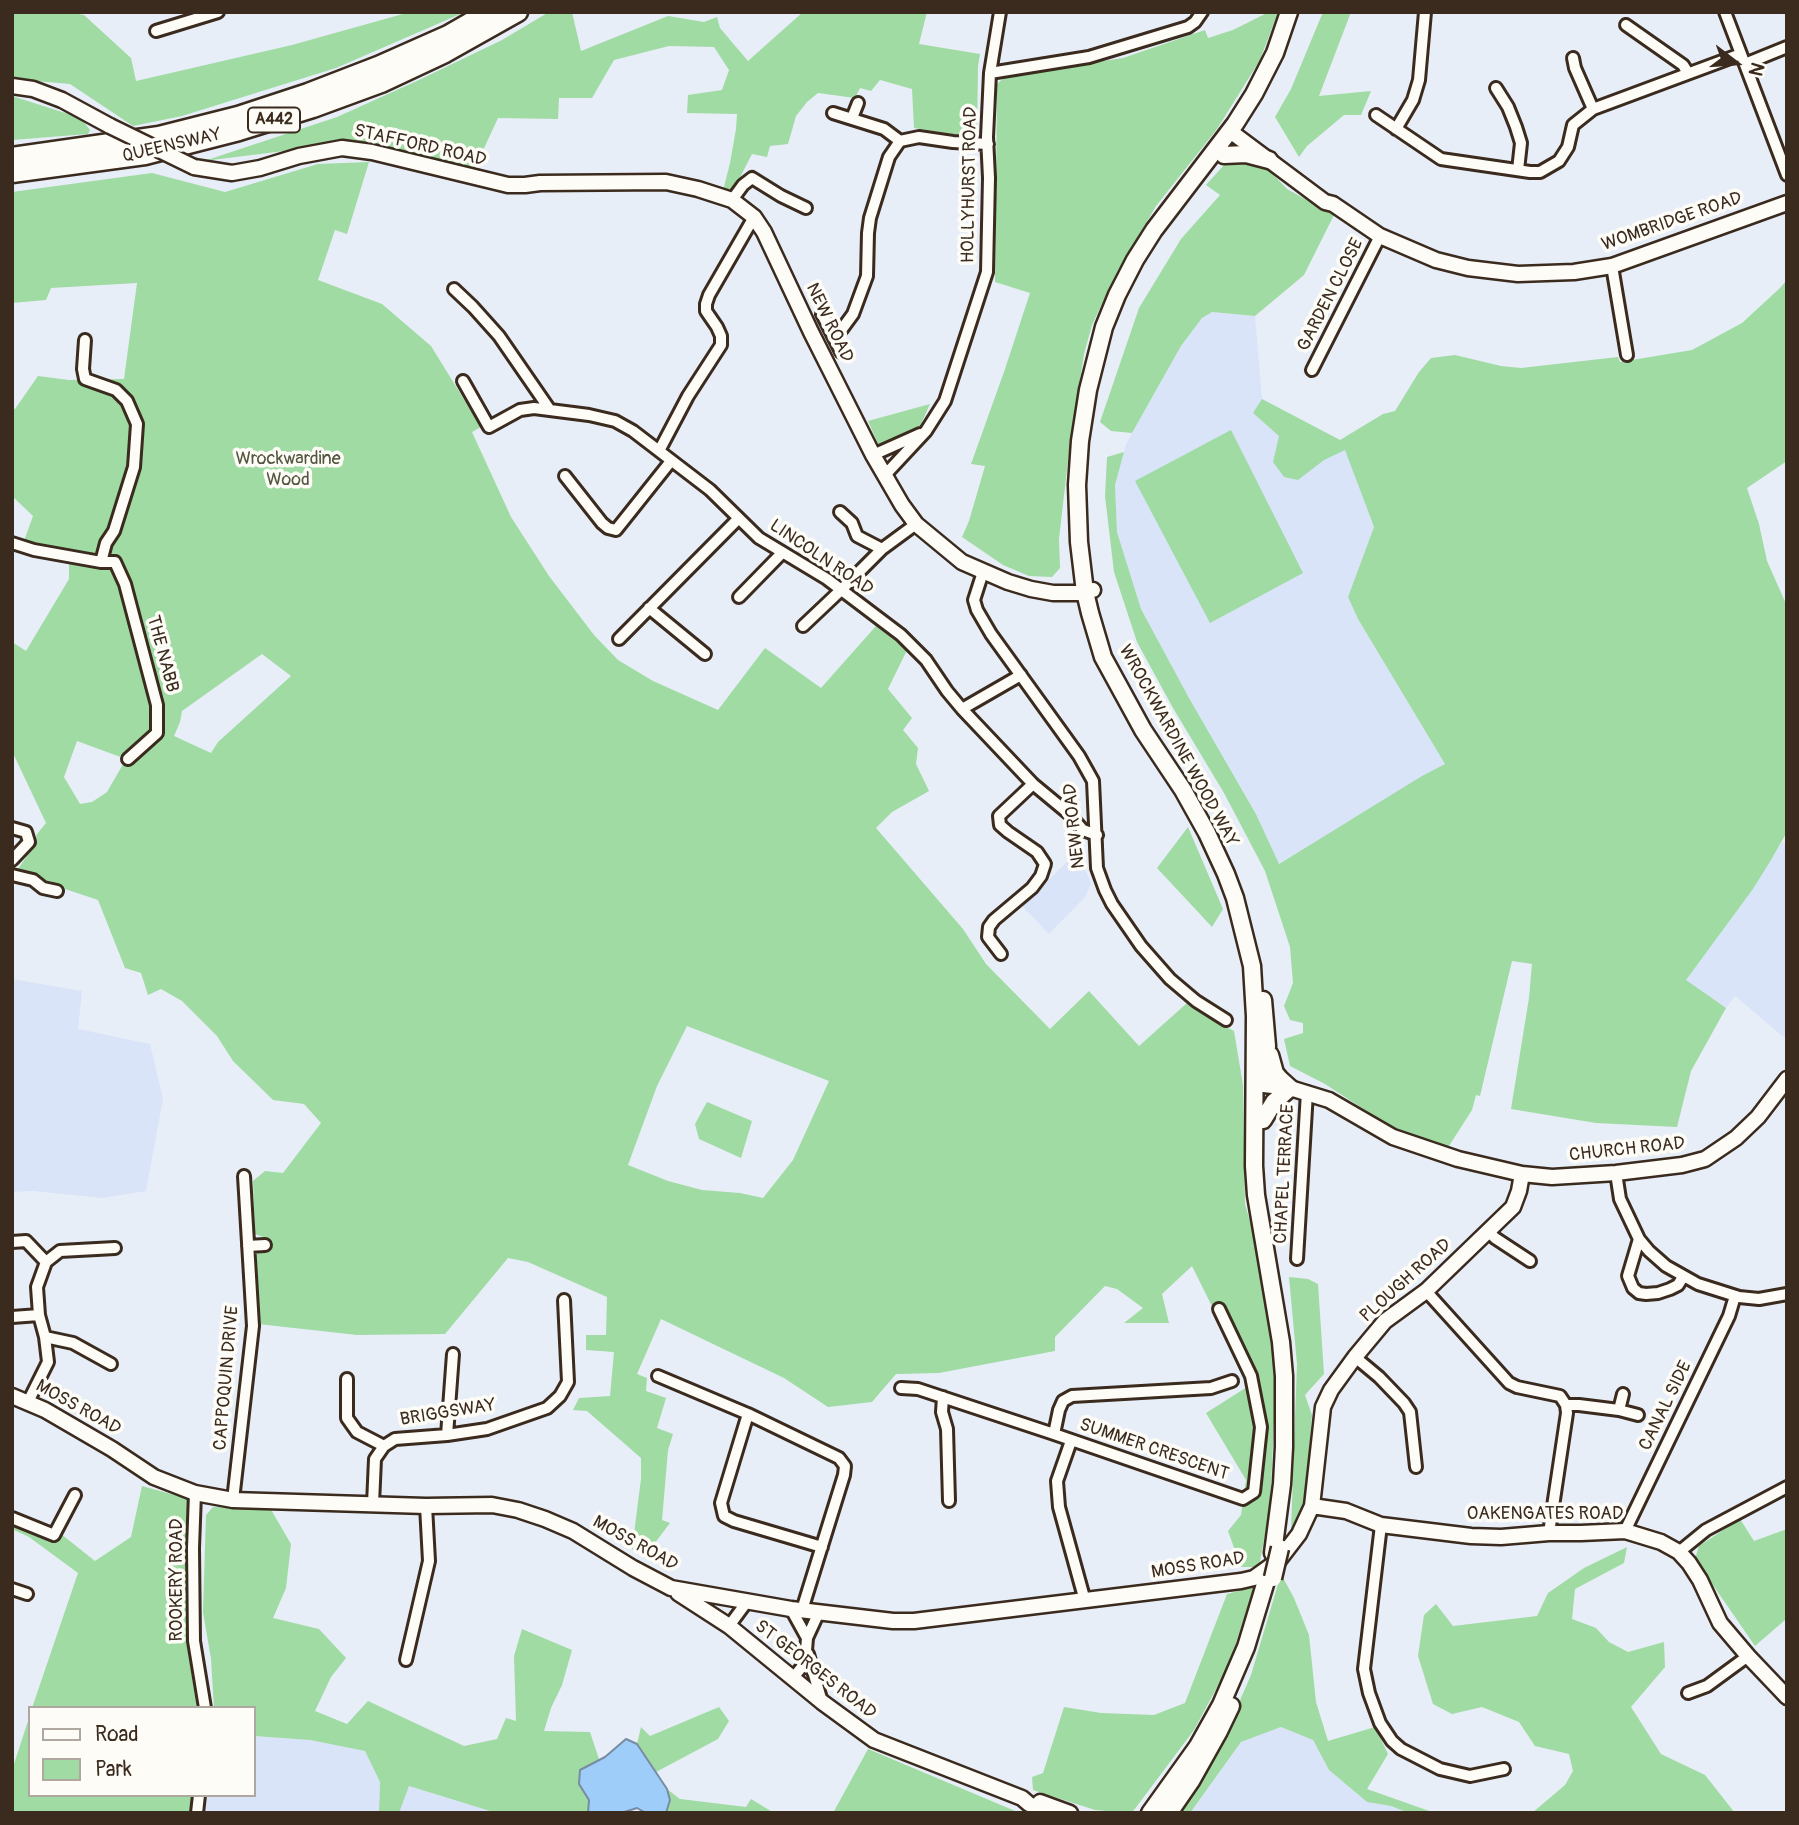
<!DOCTYPE html>
<style>
body{margin:0}
#map{position:relative;width:1799px;height:1825px;overflow:hidden;background:#e8eef8;font-family:Pangolin,sans-serif}
canvas{display:block}
.frame{position:absolute;inset:0;border:14px solid #3b2a1e;pointer-events:none}
.legend{position:absolute;left:28px;top:1706px;width:228px;height:91px;box-sizing:border-box;background:#fdfcf7;border:2px solid #afa8a0;margin:0;padding:9px 12px;list-style:none;font-size:21px;color:#3b2a1e}
.legend li{display:flex;align-items:center;gap:14px;height:35px}
.legend b{width:35px;border:2px solid #afa8a0}
.north{position:absolute;left:1701px;top:28px;width:70px;height:70px;-webkit-text-stroke:5px #fdfcf7;paint-order:stroke;rotate:107deg;font-size:19px;font-weight:700;line-height:28px;text-align:center;color:#3b2a1e}
.north::after{content:'';display:block;margin:auto;width:24px;height:32px;background:#3b2a1e;clip-path:polygon(50% 0,100% 100%,50% 72%,0 100%)}
</style>
<div id="map">
<canvas width="1799" height="1825"></canvas>
<div class="frame"></div>
<ul class="legend">
<li><b style="height:9px;background:#fdfcf7"></b>Road</li>
<li><b style="height:19px;background:#9fdba2"></b>Park</li>
</ul>
<div class="north">N</div>
</div>
<script>
const ctx = document.querySelector('canvas').getContext('2d');
ctx.lineJoin = 'round';
function fill(path, color) {
  ctx.fillStyle = color;
  ctx.fill(path, 'evenodd');
}
function poly(rows) {
  const path = new Path2D();
  for (const r of rows) {
    path.moveTo(r[0], r[1]);
    for (let i = 2; i < r.length; i += 2) path.lineTo(r[i], r[i + 1]);
  }
  return path;
}
function stroke(path, color, width, dash) {
  ctx.strokeStyle = color;
  ctx.lineWidth = width;
  ctx.lineCap = dash ? 'butt' : 'round';
  ctx.setLineDash(dash || []);
  ctx.stroke(path);
}
function write(font, color, halo, rows, align = 'center') {
  ctx.font = font + ' Pangolin,sans-serif';
  ctx.lineWidth = 7;
  ctx.setLineDash([]);
  ctx.textBaseline = 'middle';
  ctx.strokeStyle = halo;
  ctx.fillStyle = color;
  for (const [text, x, y, turn = 0] of rows) {
    ctx.save();
    ctx.translate(x, y);
    ctx.rotate((+turn || 0) * Math.PI / 180);
    ctx.textAlign = isNaN(turn) ? turn : align;
    if (halo) ctx.strokeText(text, 0, 0);
    ctx.fillText(text, 0, 0);
    ctx.restore();
  }
}
fill(poly([
 [1212,312,1255,316,1262,399,1340,440,1345,449,1374,527,1348,597,1358,619,1445,764,1278,864,1256,813,1189,698,1141,609,1117,532,1115,485,1126,444,1181,346,1202,318],
 [1782,842,1787,844,1787,1040,1735,996,1726,1008,1685,981,1753,889],
 [1077,852,1091,883,1085,897,1049,934,1022,906],
 [12,979,82,991,78,1029,150,1044,163,1099,146,1191,102,1198,33,1191,12,1192],
 [1281,1727,1313,1740,1329,1770,1367,1802,1391,1806,1409,1813,1190,1813,1241,1742],
 [254,1736,309,1740,365,1751,380,1782,379,1813,198,1813,200,1795,254,1795],
 [409,1786,490,1811,543,1813,399,1813]
]), '#d9e4f9');
fill(poly([
 [12,12,66,12,84,15,131,58,136,81,292,45,410,12,465,12,336,68,182,116,133,126,70,84,12,79],
 [549,12,572,12,581,51,668,16,704,22,717,17,720,28,748,61,803,12,927,12,919,44,980,54,978,66,977,136,959,135,914,128,912,89,880,80,871,91,860,88,855,98,818,93,807,102,796,116,788,144,770,146,767,157,752,154,731,195,723,191,730,163,736,129,737,114,687,113,688,95,722,90,729,70,714,47,669,46,614,60,592,98,559,98,558,119,498,118,474,170,378,144,336,142,292,150,204,161,337,117,419,80,502,40],
 [1269,12,1278,12,1260,60,1217,129,1156,206,1118,270,1092,325,1084,354,1069,452,1059,539,1060,568,1052,577,1029,576,1003,565,962,537,969,521,985,466,971,464,1004,372,1030,293,995,282,997,84,1006,76,1123,58,1205,30,1208,38,1233,30],
 [1323,12,1351,12,1319,96,1371,91,1361,115,1344,115,1307,146,1299,157,1275,117,1291,89],
 [12,96,81,118,90,130,88,134,12,140],
 [1243,160,1267,168,1287,189,1334,215,1304,275,1255,316,1212,312,1202,318,1181,346,1132,433,1111,431,1100,422,1139,308,1181,239,1220,195,1206,185,1224,165],
 [369,162,347,234,335,230,318,280,382,304,431,346,481,427,472,432,511,517,549,576,594,635,618,660,653,681,718,710,765,648,821,688,876,626,907,650,888,689,912,718,903,730,918,748,916,764,929,791,892,812,876,828,963,929,986,964,1050,1029,1089,991,1139,1046,1187,1003,1212,1020,1234,1031,1243,1085,1245,1204,1263,1268,1276,1381,1270,1507,1259,1567,1241,1567,1228,1531,1241,1515,1246,1480,1206,1413,1247,1387,1238,1359,1192,1266,1162,1294,1169,1323,1124,1323,1143,1308,1117,1289,1105,1286,1055,1337,1055,1351,939,1373,896,1374,872,1402,828,1407,784,1378,661,1319,637,1374,647,1378,646,1391,666,1398,657,1428,673,1434,668,1450,662,1520,670,1523,645,1556,632,1549,641,1479,641,1458,587,1411,573,1410,579,1398,610,1396,614,1352,586,1350,586,1335,606,1335,607,1297,528,1262,508,1258,445,1334,357,1335,258,1324,257,1252,268,1253,269,1239,255,1234,253,1181,265,1171,283,1173,321,1123,304,1104,273,1100,233,1061,217,1036,182,1001,161,989,148,995,141,973,125,968,98,900,62,888,18,869,31,850,37,834,46,823,12,751,12,642,26,651,69,579,69,563,72,551,24,541,33,516,12,496,12,410,15,409,38,376,69,380,124,379,137,283,51,288,46,300,12,303,12,192,152,173,225,192,318,164],
 [262,654,291,676,218,742,211,753,174,736,180,722,182,711],
 [77,741,126,759,107,792,92,802,80,804,64,777],
 [687,1026,829,1081,793,1160,763,1198,740,1193,702,1190,668,1181,628,1165,657,1086],
 [1787,280,1787,461,1747,488,1759,524,1767,561,1787,606,1787,832,1771,860,1753,889,1686,980,1726,1008,1691,1071,1677,1127,1596,1123,1511,1109,1529,998,1532,964,1512,961,1480,1096,1476,1095,1472,1110,1447,1149,1388,1125,1325,1084,1290,1066,1284,1039,1303,1033,1303,1023,1290,1020,1284,1006,1293,983,1290,947,1265,871,1224,793,1173,708,1137,642,1114,572,1105,496,1107,457,1124,452,1115,485,1117,532,1141,609,1189,698,1256,814,1279,864,1422,776,1445,764,1358,619,1348,597,1374,527,1345,450,1324,460,1298,480,1284,477,1273,462,1279,436,1253,413,1262,399,1340,440,1383,414,1395,411,1419,372,1431,358,1455,355,1501,366,1521,368,1618,357,1620,362,1692,350,1742,323,1780,288],
 [930,404,920,426,879,446,868,421],
 [1231,430,1303,573,1210,623,1135,481],
 [1188,827,1223,909,1212,927,1157,868],
 [707,1102,752,1121,741,1158,699,1139,695,1124],
 [1289,1277,1308,1279,1318,1284,1324,1374,1305,1395,1312,1415,1305,1501,1291,1531,1297,1364],
 [142,1486,189,1499,188,1651,197,1708,32,1708,78,1573,29,1537,14,1530,15,1524,57,1542,61,1534,95,1561,131,1537],
 [213,1507,270,1508,291,1544,286,1588,273,1618,319,1629,346,1658,331,1677,315,1711,347,1724,368,1701,464,1746,497,1739,506,1718,516,1721,514,1656,522,1629,572,1650,562,1685,551,1708,544,1731,590,1732,599,1759,580,1770,579,1784,589,1800,588,1813,490,1811,409,1786,399,1813,379,1813,380,1782,365,1751,310,1740,254,1736,254,1708,214,1708,211,1659,203,1612,206,1515],
 [1740,1519,1754,1541,1787,1529,1787,1621,1785,1620,1755,1646,1695,1559,1699,1546],
 [1627,1547,1624,1563,1575,1589,1572,1619,1596,1628,1609,1642,1628,1652,1664,1642,1665,1667,1631,1707,1661,1754,1705,1775,1735,1813,1532,1813,1565,1785,1573,1771,1569,1754,1535,1746,1519,1722,1482,1707,1452,1714,1433,1704,1418,1656,1424,1615,1436,1604,1453,1626,1537,1616,1548,1593,1584,1568],
 [1281,1574,1294,1598,1309,1635,1316,1702,1328,1741,1375,1727,1388,1754,1367,1789,1435,1813,1409,1813,1391,1806,1367,1802,1329,1770,1313,1740,1281,1727,1241,1742,1190,1813,1174,1813,1217,1753,1251,1675],
 [1254,1587,1229,1665,1194,1730,1134,1810,1130,1813,1095,1810,1033,1790,1032,1777,1043,1773,1064,1707,1101,1713,1154,1715,1185,1703,1227,1594],
 [719,1707,729,1721,718,1739,656,1772,637,1744,641,1727,650,1736],
 [30,1715,30,1795,194,1795,192,1813,12,1813,12,1770],
 [868,1749,1020,1813,833,1813],
 [667,1789,680,1799,746,1807,751,1799,774,1813,666,1813,670,1800]
]), '#9fdba2');
const water = poly([
 [626,1739,637,1744,667,1789,670,1800,666,1813,646,1813,637,1808,621,1813,588,1813,589,1800,579,1784,580,1770,605,1757,626,1739]
]);
fill(water, '#9fcdfa');
stroke(water, '#778ca2', 2);
const minor = poly([
 [1725,12,1787,175],
 [1626,25,1683,65,1688,73],
 [156,31,218,12],
 [1573,58,1575,68,1593,109],
 [1745,64,1787,47],
 [990,73,1089,57,1188,27,1195,22,1202,12],
 [1496,88,1508,107,1516,127,1521,143,1518,170],
 [833,113,884,129,900,141,919,137,953,142,988,144],
 [1376,115,1441,159,1530,172,1540,172,1559,161,1568,147,1573,125,1593,109,1741,54],
 [852,118,858,103],
 [1396,129,1413,100,1419,80,1425,12],
 [732,200,743,185,752,178,781,196,806,208],
 [1612,266,1627,355],
 [454,289,473,307,499,336,550,410],
 [822,314,841,352],
 [833,335,842,329,853,314,867,276,868,233,870,218,889,157,900,141],
 [85,340,83,369,85,379,116,390,127,401,137,424,134,467,114,531,106,543,101,562],
 [1312,370,1380,236],
 [463,381,489,427,520,410,534,408,589,415,615,421,633,431,710,490,759,538,827,579,901,635,926,660,947,691,962,709,1033,784,1068,813,1083,830,1097,835],
 [659,451,688,396,721,345,721,336,717,327,706,311,706,304,709,295,754,217],
 [873,455,920,434],
 [885,475,926,431,945,401,987,272,989,178,987,137,990,73,1000,12],
 [565,476,602,523,608,528,616,530,671,461],
 [840,512,852,523,857,536,882,549],
 [12,543,34,550,101,562,115,562,125,584,157,705,157,733,128,759],
 [983,572,974,600,977,610,991,634,1079,756,1093,781,1097,868,1105,890,1112,904,1141,946,1170,979,1196,1001,1226,1020],
 [739,597,782,553],
 [649,608,705,654],
 [803,626,841,590,882,549,916,524],
 [619,639,738,519],
 [962,709,1021,675],
 [12,828,26,832,29,842,12,860],
 [12,875,33,880,43,888,57,891],
 [1001,954,988,937,989,927,994,920,1032,888,1041,876,1045,864,1037,852,1008,832,1000,825,999,816,1033,784],
 [1616,1173,1620,1199,1639,1239,1649,1251,1666,1266,1698,1284,1739,1297,1759,1299,1787,1294],
 [1489,1232,1495,1238,1530,1261],
 [1639,1239,1628,1276,1633,1288,1639,1293,1646,1294,1658,1293,1670,1289,1678,1285,1683,1277],
 [12,1242,26,1241,46,1262],
 [248,1246,265,1245],
 [1297,1259,1307,1092],
 [1426,1291,1509,1383,1517,1387,1560,1396,1566,1405,1579,1405,1619,1410,1638,1415],
 [1219,1309,1251,1376,1261,1427,1254,1492,1243,1499,1054,1434,1059,1410,1063,1401,1072,1396,1211,1388,1232,1381],
 [12,1317,39,1315],
 [45,1337,73,1343,111,1364],
 [1355,1357,1379,1377,1404,1403,1410,1412,1416,1467],
 [658,1376,748,1414,839,1458,845,1466,844,1475,802,1610],
 [347,1379,347,1418,357,1432,384,1446],
 [901,1388,918,1389,1054,1434],
 [943,1397,942,1412,947,1429,949,1501],
 [28,1402,48,1362,45,1337,39,1315,37,1287,46,1262,60,1251,115,1248],
 [1619,1410,1623,1394],
 [748,1414,721,1503,724,1516,734,1521,822,1547],
 [447,1435,453,1354],
 [1071,1441,1057,1481,1059,1507,1085,1601],
 [195,1493,193,1548,194,1641,205,1708],
 [233,1500,253,1326,244,1176],
 [373,1504,375,1459,384,1446,395,1439,447,1435,487,1429,547,1408,560,1396,568,1382,564,1300],
 [12,1518,54,1535,75,1495],
 [1381,1525,1364,1669,1369,1693,1380,1723,1392,1741,1401,1749,1440,1769,1470,1776,1504,1769],
 [1625,1531,1729,1316,1735,1296],
 [1549,1533,1567,1413,1566,1405],
 [1679,1552,1706,1530,1787,1487],
 [12,1589,27,1594],
 [791,1609,807,1638],
 [729,1626,746,1603],
 [808,1654,822,1702],
 [406,1660,429,1561,426,1506],
 [793,1678,805,1663,807,1638,819,1612],
 [1688,1693,1707,1686,1748,1656],
 [197,1813,199,1795]
]);
const tertiary = poly([
 [12,86,33,89,62,100,110,126],
 [1230,131,1325,202,1333,204,1380,236,1436,260,1468,268,1518,274,1574,272,1612,266,1787,203],
 [194,167,232,173,260,168,299,156,342,148,372,152,508,185,525,185,540,183,666,182,698,189,732,200,754,217,764,232,811,332,873,455,902,505,916,524,962,562,1008,582,1031,589,1053,593,1078,593,1093,590],
 [1255,1084,1290,1088,1329,1100,1393,1137,1458,1159,1522,1174,1552,1177,1616,1173,1682,1165,1705,1159,1736,1138,1758,1117,1787,1079],
 [12,1396,45,1410,112,1449,154,1477,195,1493,233,1500,426,1506,492,1505,518,1510,545,1519,573,1531,633,1568,671,1588,791,1609,893,1621,914,1621,1241,1581,1254,1578,1279,1560,1299,1534,1312,1506,1323,1407,1331,1390,1355,1357,1385,1321,1426,1291,1513,1207,1519,1191,1522,1174],
 [1312,1506,1346,1511,1381,1525,1471,1536,1501,1537,1549,1533,1581,1533,1625,1531,1661,1542,1679,1552,1689,1563,1700,1580,1720,1623,1748,1656,1787,1697],
 [678,1593,729,1626,822,1702,874,1740,1022,1798,1029,1804,1048,1813],
 [1040,1802,1070,1813]
]);
const secondary = poly([
 [1224,155,1246,154,1269,160],
 [1263,1000,1267,1046,1265,1076],
 [1263,1120,1274,1102,1290,1088,1280,1079,1275,1073,1270,1055],
 [1273,1553,1282,1484,1284,1447,1284,1376,1281,1342,1256,1195,1254,1166,1255,1016,1252,966,1235,898,1226,874,1207,833,1183,790,1143,730,1103,657,1090,613,1085,592,1079,542,1077,485,1080,441,1088,390,1104,327,1117,295,1135,260,1154,230,1235,124,1254,94,1275,53,1289,12],
 [1150,1813,1198,1746,1221,1705,1246,1647,1266,1581],
 [1169,1813,1191,1781,1219,1731,1231,1706]
]);
const trunk = poly([
 [12,157,159,136,238,116,308,93,378,66,448,35,488,12],
 [12,173,145,155,239,131,313,108,381,83,445,53,518,12]
]);
stroke(minor, '#3b2a1e', 16);
stroke(tertiary, '#3b2a1e', 19);
stroke(secondary, '#3b2a1e', 21);
stroke(trunk, '#3b2a1e', 23);
stroke(minor, '#fdfcf7', 10);
stroke(tertiary, '#fdfcf7', 14);
stroke(secondary, '#fdfcf7', 16);
stroke(trunk, '#fdfcf7', 18);
const tertiaryBridge = poly([
 [110,126,194,167]
]);
const secondaryBridge = poly([
 [1273,1578,1280,1548]
]);
stroke(tertiaryBridge, '#3b2a1e', 19, []);
stroke(secondaryBridge, '#3b2a1e', 21, []);
stroke(tertiaryBridge, '#fdfcf7', 14);
stroke(secondaryBridge, '#fdfcf7', 16);
for (const [x, y, w] of [
 [274,120,52]
]) {
  const box = new Path2D();
  box.roundRect(x - w / 2, y - 12.5, w, 25, 5);
  ctx.fillStyle = '#fdfcf7';
  ctx.fill(box);
  stroke(box, '#3b2a1e', 2);
}
write('bold 16px', '#3b2a1e', null, [
 ["A442",274,120]
]);
write('18px', '#3b2a1e', '#fdfcf7', [
 ["QUEENSWAY",172,146,-13],
 ["STAFFORD ROAD",420,146,13],
 ["HOLLYHURST ROAD",970,185,-89],
 ["WOMBRIDGE ROAD",1672,222,-19],
 ["GARDEN CLOSE",1331,295,-63],
 ["NEW ROAD",829,323,64],
 ["LINCOLN ROAD",821,558,34],
 ["THE NABB",162,654,75],
 ["WROCKWARDINE WOOD WAY",1178,746,61],
 ["NEW ROAD",1075,826,-96],
 ["CHURCH ROAD",1627,1150,-6],
 ["CHAPEL TERRACE",1285,1174,-87],
 ["PLOUGH ROAD",1406,1281,-42],
 ["CAPPOQUIN DRIVE",227,1378,-85],
 ["CANAL SIDE",1666,1406,-64],
 ["MOSS ROAD",78,1408,29],
 ["BRIGGSWAY",448,1413,-9],
 ["SUMMER CRESCENT",1154,1450,19],
 ["OAKENGATES ROAD",1545,1514],
 ["MOSS ROAD",635,1544,29],
 ["MOSS ROAD",1198,1566,-9],
 ["ROOKERY ROAD",177,1580,-90],
 ["ST GEORGES ROAD",815,1670,38]
]);
write('18px', '#54563f', '#fdfcf7', [
 ["Wrockwardine",288,459],
 ["Wood",288,480]
]);
</script>
